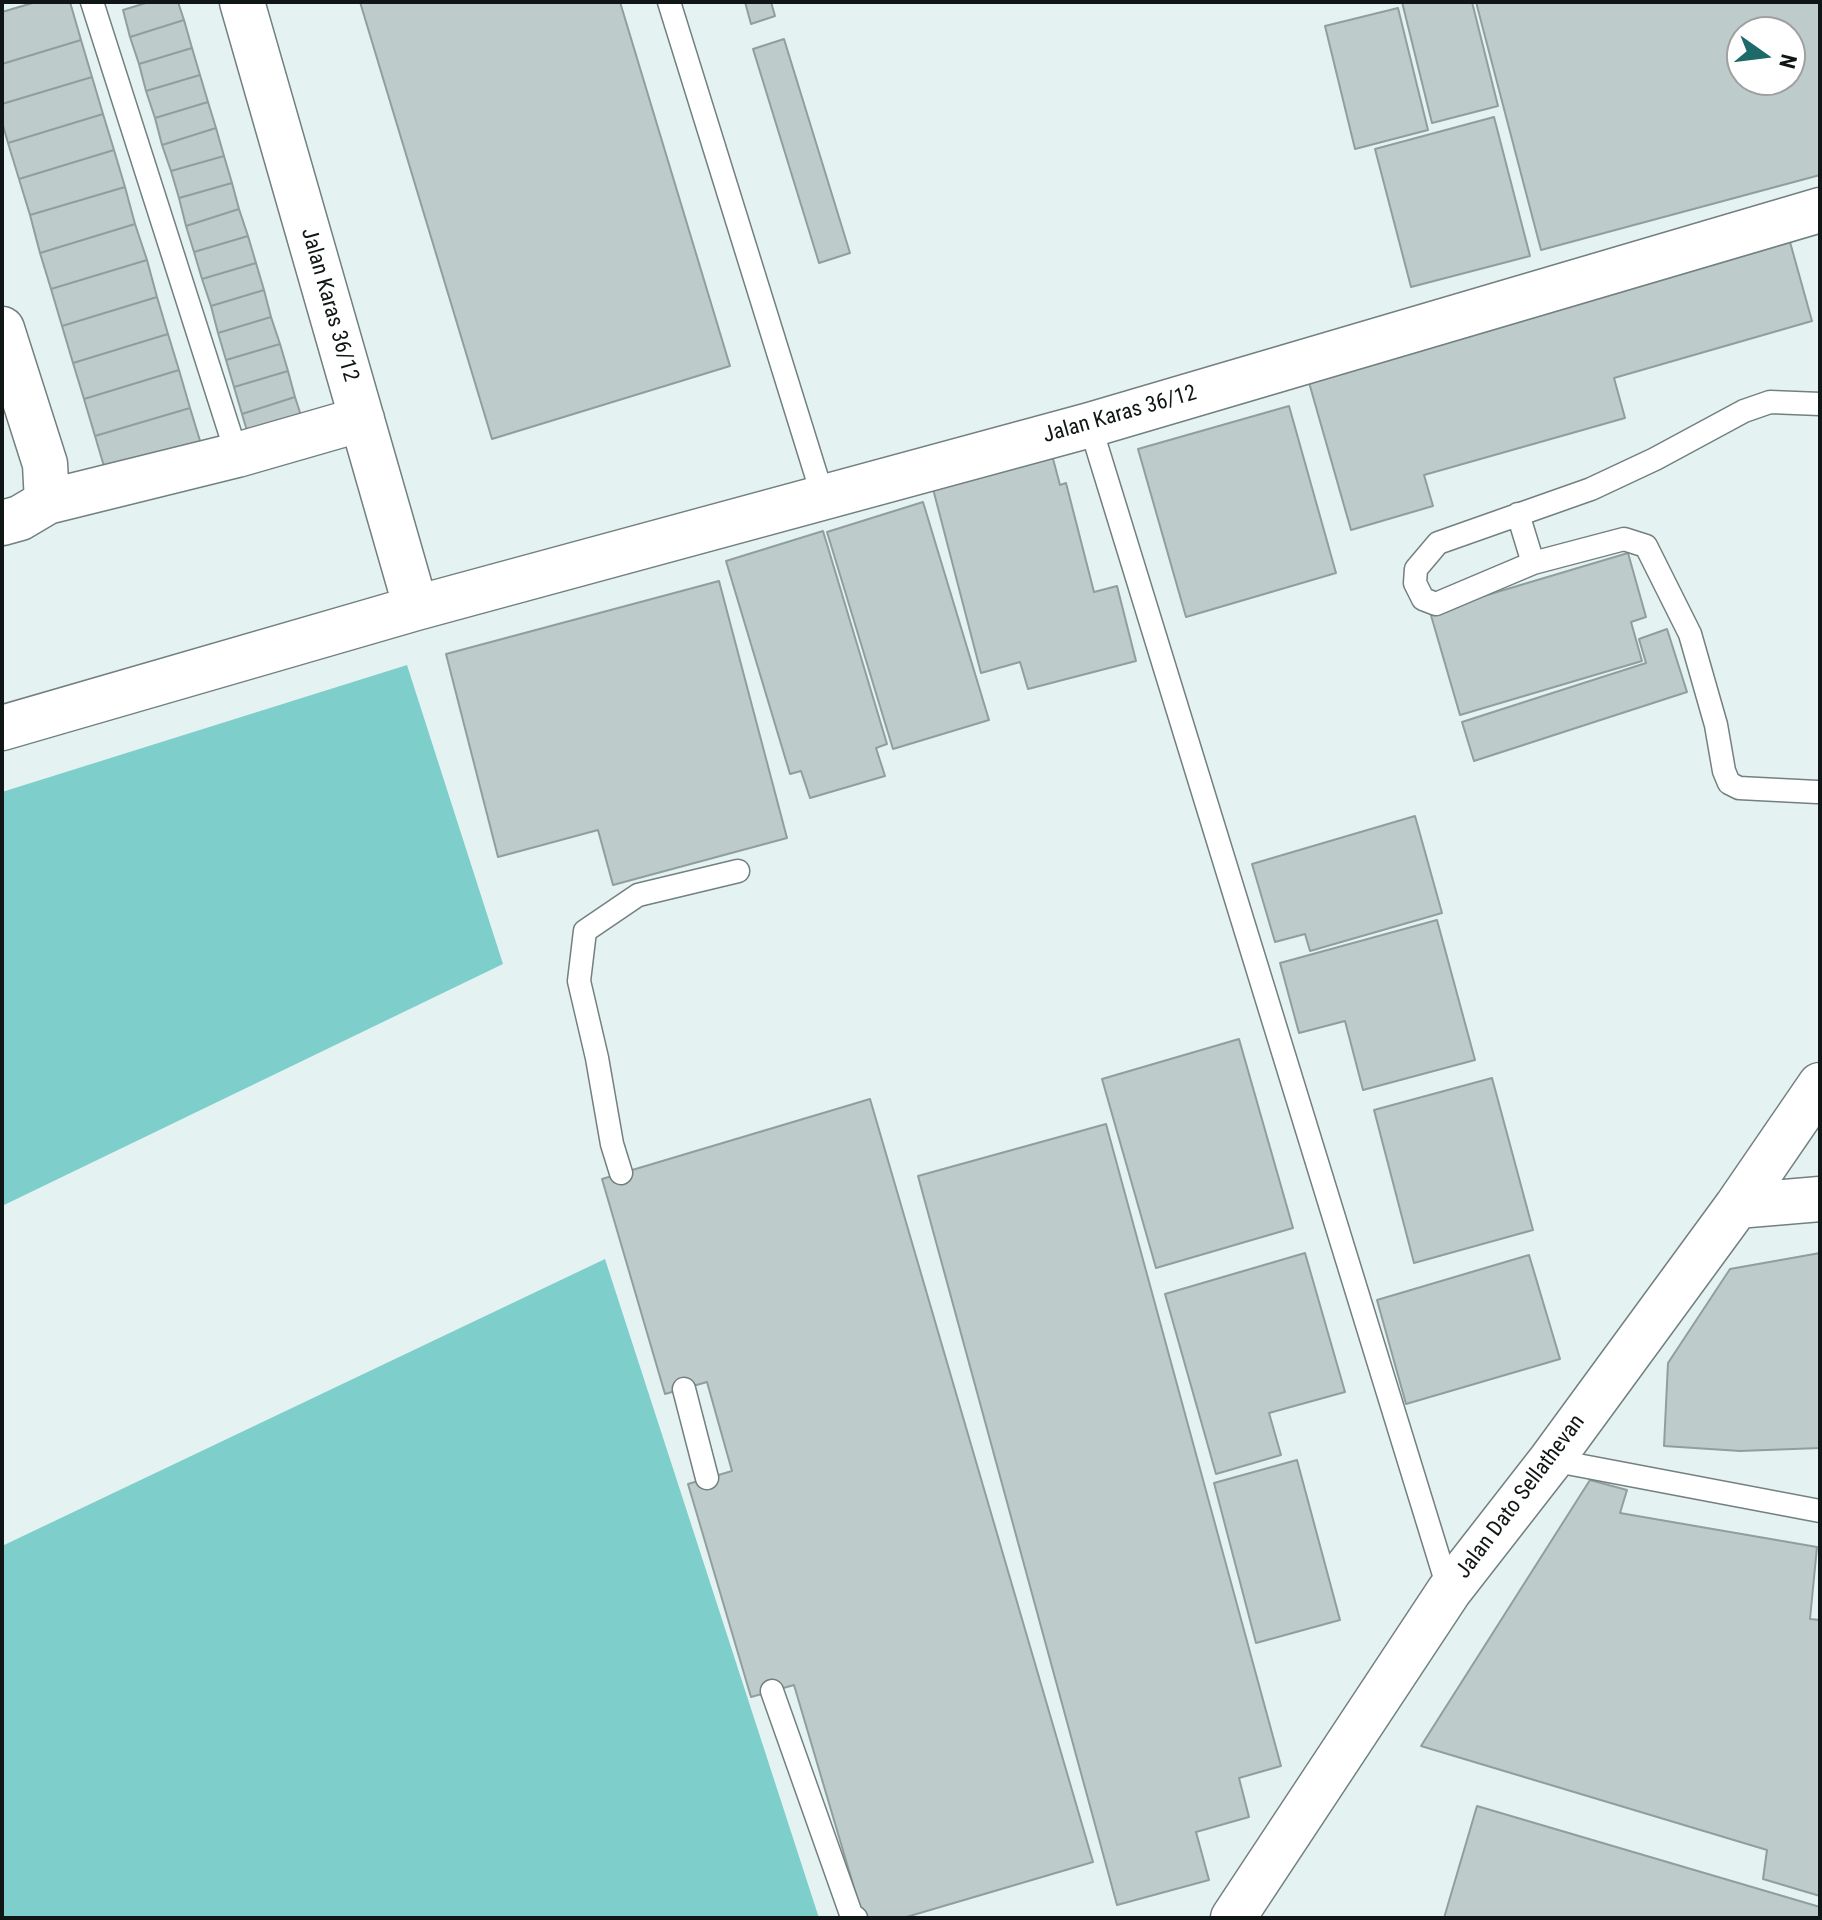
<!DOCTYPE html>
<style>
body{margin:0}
#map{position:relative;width:1822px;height:1920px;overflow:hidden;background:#e4f3f2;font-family:"Roboto Condensed",sans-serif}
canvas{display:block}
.frame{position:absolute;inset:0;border:4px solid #101515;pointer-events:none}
.north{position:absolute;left:1726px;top:16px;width:80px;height:80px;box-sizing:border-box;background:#fff;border:2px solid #9fa1a1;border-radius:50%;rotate:104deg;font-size:22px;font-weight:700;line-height:32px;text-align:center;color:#101515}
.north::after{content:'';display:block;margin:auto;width:28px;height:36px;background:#1d6a68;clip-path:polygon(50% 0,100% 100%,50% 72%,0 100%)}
</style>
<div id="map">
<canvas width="1822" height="1920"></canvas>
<div class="frame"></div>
<div class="north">N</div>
</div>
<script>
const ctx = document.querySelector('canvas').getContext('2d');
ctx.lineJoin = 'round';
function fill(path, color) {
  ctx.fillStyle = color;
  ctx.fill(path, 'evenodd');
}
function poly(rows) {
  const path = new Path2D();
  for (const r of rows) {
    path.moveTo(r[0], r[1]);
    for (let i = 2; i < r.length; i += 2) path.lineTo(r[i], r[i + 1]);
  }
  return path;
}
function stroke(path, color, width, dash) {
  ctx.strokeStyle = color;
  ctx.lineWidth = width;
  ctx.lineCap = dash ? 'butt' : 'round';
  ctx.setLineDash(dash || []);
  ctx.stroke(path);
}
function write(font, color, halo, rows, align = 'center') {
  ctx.font = font + ' "Roboto Condensed",sans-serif';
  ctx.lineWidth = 6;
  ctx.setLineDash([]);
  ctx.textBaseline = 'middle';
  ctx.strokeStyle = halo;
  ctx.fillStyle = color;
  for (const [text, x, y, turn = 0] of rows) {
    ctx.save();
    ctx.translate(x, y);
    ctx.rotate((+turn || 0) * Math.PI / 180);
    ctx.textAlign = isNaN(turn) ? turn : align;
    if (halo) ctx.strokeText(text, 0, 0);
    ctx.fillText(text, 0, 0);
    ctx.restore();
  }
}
fill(poly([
 [407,665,503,964,2,1206,2,792],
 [605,1259,819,1918,2,1918,2,1546]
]), '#7ecfcc');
const building = poly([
 [36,2,70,2,81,40,2,64,2,12,36,2],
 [149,2,178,2,184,20,130,37,123,10,149,2],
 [360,2,620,2,730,366,492,439,360,2],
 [745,2,771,2,775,16,751,24,745,2],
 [1402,2,1472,2,1498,106,1432,123,1402,2],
 [1476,2,1820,2,1820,175,1541,250,1476,2],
 [1742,32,1790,32,1790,80,1742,80,1742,32],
 [1398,8,1428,130,1355,149,1325,26,1398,8],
 [184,20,192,48,139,64,130,37,184,20],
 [784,39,850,253,819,263,753,49,784,39],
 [81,40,92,77,2,104,2,64,81,40],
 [192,48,200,75,146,91,139,64,192,48],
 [200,75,208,102,155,118,146,91,200,75],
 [92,77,103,114,8,143,2,122,2,104,92,77],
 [208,102,216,128,162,145,155,118,208,102],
 [103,114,114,150,19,179,8,143,103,114],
 [1494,117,1530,256,1411,287,1375,149,1494,117],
 [216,128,224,156,171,171,162,145,216,128],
 [114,150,125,187,30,215,19,179,114,150],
 [224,156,232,183,179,198,171,171,224,156],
 [232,183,239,209,186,226,179,198,232,183],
 [125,187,135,224,40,253,30,215,125,187],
 [239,209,248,236,194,252,186,226,239,209],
 [135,224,147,260,51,289,40,253,135,224],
 [248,236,256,263,202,279,194,252,248,236],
 [1790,242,1812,321,1614,378,1625,418,1424,475,1433,506,1351,530,1308,379,1790,242],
 [147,260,157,297,62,326,51,289,147,260],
 [256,263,264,290,211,306,202,279,256,263],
 [264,290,271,317,218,333,211,306,264,290],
 [157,297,168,334,73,363,62,326,157,297],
 [271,317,280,344,226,360,218,333,271,317],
 [168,334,179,370,84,399,73,363,168,334],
 [280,344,288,371,234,387,226,360,280,344],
 [179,370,190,408,95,436,84,399,179,370],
 [288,371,295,397,242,414,234,387,288,371],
 [295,397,304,425,250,441,242,414,295,397],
 [1289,406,1336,573,1186,617,1138,449,1289,406],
 [190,408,201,444,106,473,95,436,190,408],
 [1052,455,1060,485,1066,483,1094,592,1117,586,1136,661,1028,689,1020,662,981,673,932,485,1052,455],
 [923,502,989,720,893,749,827,532,923,502],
 [823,531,887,744,876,748,885,776,810,798,801,771,790,774,726,561,823,531],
 [1628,553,1646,617,1631,622,1642,661,1460,715,1430,612,1628,553],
 [719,581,787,838,613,885,598,830,498,857,446,654,719,581],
 [1667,629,1687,692,1474,761,1462,722,1646,663,1639,639,1667,629],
 [1415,816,1442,913,1310,951,1305,934,1275,942,1252,864,1415,816],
 [1437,920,1475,1060,1363,1090,1345,1021,1299,1033,1280,963,1437,920],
 [1239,1039,1293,1228,1156,1268,1102,1079,1239,1039],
 [1492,1078,1533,1230,1414,1263,1374,1110,1492,1078],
 [870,1099,1093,1862,903,1918,863,1918,794,1685,751,1697,688,1484,732,1471,707,1382,665,1394,602,1179,870,1099],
 [1106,1124,1281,1766,1239,1778,1249,1817,1196,1832,1209,1880,1117,1905,918,1176,1106,1124],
 [1305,1253,1345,1392,1269,1413,1281,1455,1216,1474,1165,1294,1305,1253],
 [1820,1253,1820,1448,1740,1451,1664,1446,1668,1363,1730,1269,1820,1253],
 [1529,1255,1560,1359,1406,1404,1377,1300,1529,1255],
 [1297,1460,1340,1620,1256,1643,1214,1483,1297,1460],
 [1590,1480,1627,1490,1620,1513,1817,1547,1810,1619,1820,1620,1820,1896,1763,1879,1767,1850,1421,1746,1590,1480],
 [1477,1806,1820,1907,1820,1918,1444,1918,1477,1806]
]);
fill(building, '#bdcbcb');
stroke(building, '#909e9d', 2);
const lane = poly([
 [92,2,237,455],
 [669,2,823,497],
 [1090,425,1449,1591],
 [1518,514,1533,563],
 [1817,792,1739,788,1729,783,1724,771,1716,725,1690,634,1646,546,1624,539,1533,563,1436,604,1423,599,1415,583,1416,569,1438,543,1591,489,1655,459,1744,411,1770,402,1820,404],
 [621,1173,612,1144,597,1058,579,981,585,931,638,895,738,871],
 [684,1389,707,1478],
 [1551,1460,1820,1511],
 [772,1691,851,1914,856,1918]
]);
const street = poly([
 [242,2,416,608],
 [2,329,45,464,47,502],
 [2,523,20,518,47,502,237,455,362,419],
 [2,728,416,608,1090,425,1820,210],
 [1737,1206,1820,1199],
 [1233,1918,1449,1591,1551,1460,1737,1206,1820,1085]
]);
stroke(lane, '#72807f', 25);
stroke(street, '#72807f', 47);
stroke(lane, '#fff', 22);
stroke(street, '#fff', 44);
write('22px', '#101515', '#fff', [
 ["Jalan Karas 36/12",329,305,74],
 ["Jalan Karas 36/12",1120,415,-16],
 ["Jalan Dato Sellathevan",1521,1497,-53]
]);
</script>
